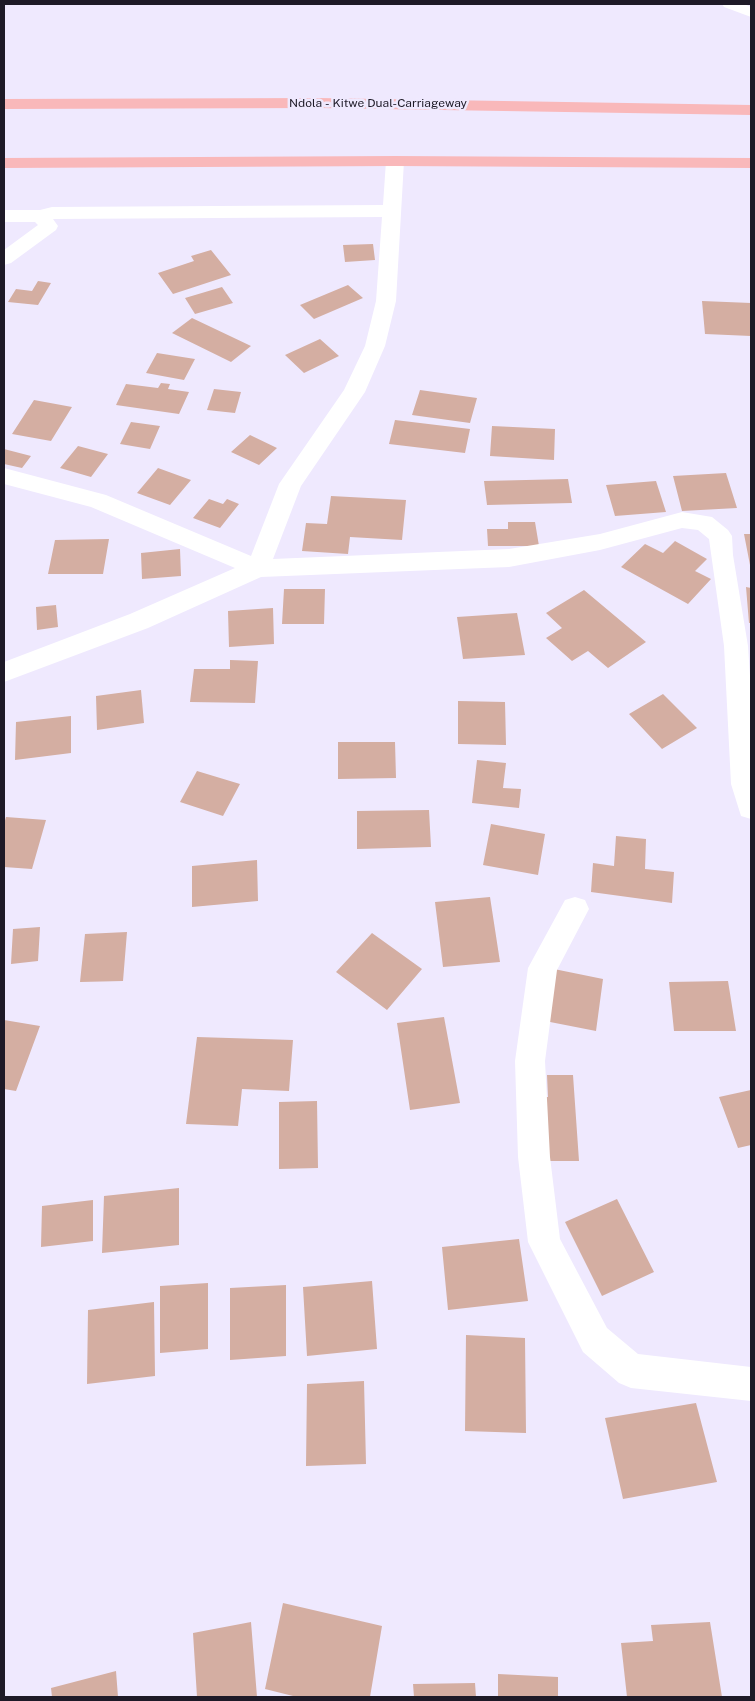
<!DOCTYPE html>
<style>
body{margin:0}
#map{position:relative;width:755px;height:1701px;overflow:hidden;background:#efe9fe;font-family:"Public Sans",sans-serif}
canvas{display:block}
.frame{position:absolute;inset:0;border:5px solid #1e1a27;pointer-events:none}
</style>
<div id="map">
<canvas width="755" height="1701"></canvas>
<div class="frame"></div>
</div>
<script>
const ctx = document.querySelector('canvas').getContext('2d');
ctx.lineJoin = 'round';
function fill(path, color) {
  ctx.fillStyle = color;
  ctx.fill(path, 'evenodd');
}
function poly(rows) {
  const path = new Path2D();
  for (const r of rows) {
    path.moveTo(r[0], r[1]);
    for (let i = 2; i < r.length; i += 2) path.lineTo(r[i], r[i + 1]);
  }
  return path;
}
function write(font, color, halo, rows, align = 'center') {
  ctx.font = font + ' "Public Sans",sans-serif';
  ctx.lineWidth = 5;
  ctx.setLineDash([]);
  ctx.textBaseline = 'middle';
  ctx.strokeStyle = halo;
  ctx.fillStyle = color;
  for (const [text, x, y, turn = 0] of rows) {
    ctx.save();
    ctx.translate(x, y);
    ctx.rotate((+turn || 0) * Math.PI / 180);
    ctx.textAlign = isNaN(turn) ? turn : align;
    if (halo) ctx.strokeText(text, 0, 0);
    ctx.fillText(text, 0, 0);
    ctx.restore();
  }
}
fill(poly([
 [373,244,375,260,345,262,343,245],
 [211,250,231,275,173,294,158,273,194,261,191,256],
 [38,281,51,283,38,305,8,302,16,289,32,291],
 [348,285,363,298,314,319,300,305],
 [222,287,233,303,195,314,185,298],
 [702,301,751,303,751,336,705,334],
 [192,318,251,346,231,362,172,333],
 [320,339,339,356,304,373,285,355],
 [157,353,195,359,184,380,146,373],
 [161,383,170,384,168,389,189,392,179,414,116,405,126,384,158,388],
 [214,389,241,392,235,413,207,410],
 [420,390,477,398,470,423,412,415],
 [34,400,72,407,51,441,12,434],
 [395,420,470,429,465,453,389,444],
 [131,422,160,426,150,449,120,444],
 [492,426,555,429,554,460,490,456],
 [250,435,277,448,259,465,231,452],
 [78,446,108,454,91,477,60,468],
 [4,449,31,456,22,468,4,464],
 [158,468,191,480,170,505,137,493],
 [726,473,737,508,682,511,673,476],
 [568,479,572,503,487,505,484,481],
 [656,481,666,512,615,516,606,485],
 [331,496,406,500,402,540,350,537,348,554,302,551,306,523,327,524],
 [209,499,223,504,227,499,239,504,220,528,193,518],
 [508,522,535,522,539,546,488,546,487,529,508,529],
 [744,534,751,534,751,565,750,565],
 [109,539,103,574,48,574,55,540],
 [675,541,707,559,695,571,711,579,688,604,621,567,645,544,663,553],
 [180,549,181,576,142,579,141,553],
 [746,587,751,588,751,623,749,623],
 [284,589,325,589,324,624,282,624],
 [584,590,646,642,608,668,588,651,572,661,546,638,562,628,546,613],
 [56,605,58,627,37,630,36,607],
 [273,608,274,644,229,647,228,611],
 [517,613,525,655,463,659,457,617],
 [230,660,258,661,255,703,190,702,194,669,230,669],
 [141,690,144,723,97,730,96,696],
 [663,694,697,728,662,749,629,714],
 [458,701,505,702,506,745,458,744],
 [71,716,71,753,15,760,16,722],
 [338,742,395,742,396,778,338,779],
 [477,760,506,763,503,788,521,789,519,808,472,803],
 [197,771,240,784,223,816,180,802],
 [429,810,431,847,357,849,357,811],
 [6,817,46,820,32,869,4,867,4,824],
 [491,824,545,834,538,875,483,865],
 [616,836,646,839,645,869,674,872,672,903,591,892,593,863,614,866],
 [257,860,258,901,192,907,192,866],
 [490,897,500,962,443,967,435,902],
 [40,927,38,961,11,964,13,929],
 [127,932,123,981,80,982,85,934],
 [372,933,422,969,387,1010,336,972],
 [554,969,603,979,596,1031,545,1021],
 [728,981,736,1031,674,1031,669,982],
 [444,1017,460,1103,410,1110,397,1023],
 [4,1020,40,1026,16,1091,4,1089],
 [197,1037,293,1040,289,1091,242,1089,238,1126,186,1124],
 [547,1075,573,1075,579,1161,540,1161,536,1097,548,1097],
 [751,1090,751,1145,738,1148,719,1097],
 [317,1101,318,1168,279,1169,279,1102],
 [179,1188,179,1245,102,1253,104,1196],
 [617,1199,654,1272,602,1296,565,1222],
 [93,1200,93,1241,41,1247,42,1206],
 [519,1239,528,1301,448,1310,442,1247],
 [372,1281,377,1349,307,1356,303,1287],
 [208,1283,208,1349,160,1353,160,1286],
 [286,1285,286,1356,230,1360,230,1288],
 [154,1302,155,1376,87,1384,88,1310],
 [466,1335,525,1338,526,1433,465,1431],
 [364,1381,366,1464,306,1466,307,1384],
 [696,1403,717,1482,623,1499,605,1418],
 [283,1603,382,1626,370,1697,297,1697,265,1689],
 [251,1622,257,1697,197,1697,193,1633],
 [710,1622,722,1697,627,1697,621,1643,653,1641,651,1625],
 [116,1671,118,1697,52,1697,51,1688],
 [498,1674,558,1677,558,1697,498,1697],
 [475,1683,476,1697,414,1697,413,1684]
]), '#d4aea2');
fill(poly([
 [722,4,744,4,751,7,751,17,724,7,722,4],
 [395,156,401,157,404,161,396,301,385,346,365,392,301,486,273,559,509,549,600,534,682,512,712,517,728,530,732,536,733,555,748,646,751,691,751,819,741,816,731,784,724,646,709,539,698,530,682,528,600,550,509,567,261,577,148,628,4,682,4,662,130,614,235,568,91,507,4,484,4,468,106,495,251,556,279,484,344,390,365,346,376,301,382,217,53,219,58,226,56,230,11,263,4,265,4,250,38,225,35,222,4,222,4,210,40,210,52,207,383,205,386,161,389,157,395,156],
 [575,897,585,900,589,909,557,970,545,1061,550,1157,560,1239,607,1328,638,1354,751,1367,751,1401,631,1388,619,1383,583,1352,528,1242,518,1157,515,1061,528,968,565,900,575,897]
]), '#fff');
fill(poly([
 [318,98,751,105,751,115,318,108,4,109,4,99,318,98],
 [395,156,751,158,751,168,395,166,4,168,4,158,395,156]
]), '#f9b8ba');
write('12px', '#1e1a27', '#efe9fe', [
 ["Ndola - Kitwe Dual-Carriageway",378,103]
]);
</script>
